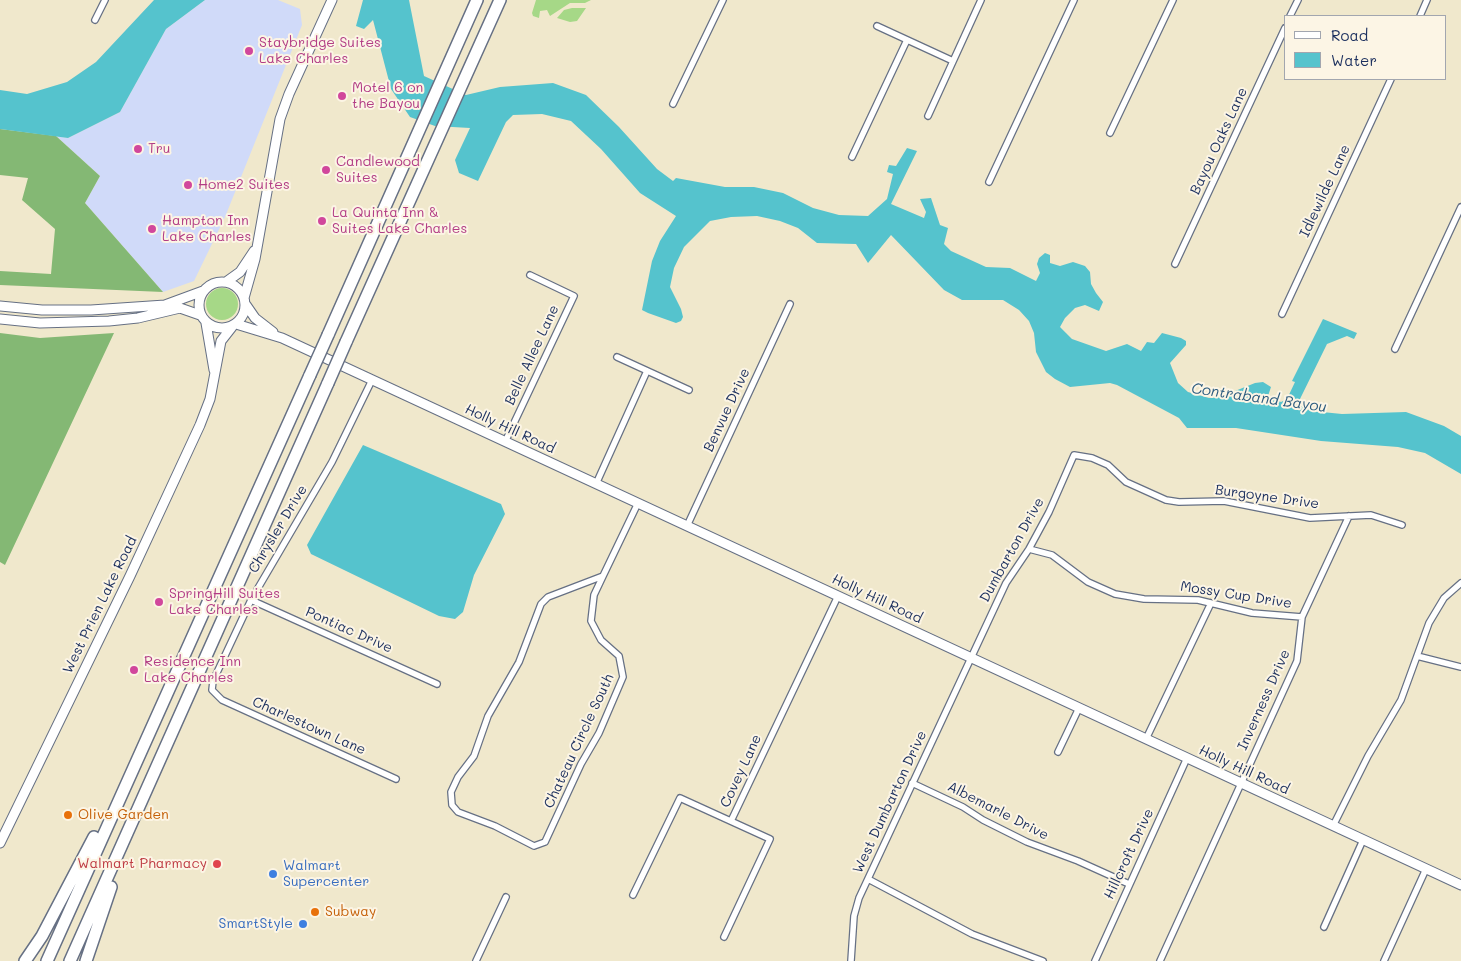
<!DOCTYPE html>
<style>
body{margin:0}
#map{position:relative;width:1461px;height:961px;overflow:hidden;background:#f0e8cc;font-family:Mali,sans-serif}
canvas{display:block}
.legend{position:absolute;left:1284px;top:15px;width:162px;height:65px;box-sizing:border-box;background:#fcf5e5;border:1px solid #a2a6af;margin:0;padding:6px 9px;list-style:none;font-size:15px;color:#1b2f5e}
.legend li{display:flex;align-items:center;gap:10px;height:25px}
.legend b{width:25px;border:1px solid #a2a6af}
</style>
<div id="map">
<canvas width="1461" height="961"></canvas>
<ul class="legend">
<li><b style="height:6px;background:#fff"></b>Road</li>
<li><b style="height:14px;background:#55c3cd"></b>Water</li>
</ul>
</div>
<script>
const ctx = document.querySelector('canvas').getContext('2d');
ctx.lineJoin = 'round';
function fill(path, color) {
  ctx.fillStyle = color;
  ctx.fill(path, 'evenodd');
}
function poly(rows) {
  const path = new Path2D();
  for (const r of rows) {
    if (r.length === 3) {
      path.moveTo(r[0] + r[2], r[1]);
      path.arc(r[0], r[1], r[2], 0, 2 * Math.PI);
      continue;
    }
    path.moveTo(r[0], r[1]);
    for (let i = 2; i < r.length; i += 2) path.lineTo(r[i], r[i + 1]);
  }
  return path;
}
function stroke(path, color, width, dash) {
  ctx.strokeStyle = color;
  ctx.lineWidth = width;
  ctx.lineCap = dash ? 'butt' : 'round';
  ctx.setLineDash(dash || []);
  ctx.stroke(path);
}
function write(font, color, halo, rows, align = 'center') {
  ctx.font = font + ' Mali,sans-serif';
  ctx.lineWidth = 4;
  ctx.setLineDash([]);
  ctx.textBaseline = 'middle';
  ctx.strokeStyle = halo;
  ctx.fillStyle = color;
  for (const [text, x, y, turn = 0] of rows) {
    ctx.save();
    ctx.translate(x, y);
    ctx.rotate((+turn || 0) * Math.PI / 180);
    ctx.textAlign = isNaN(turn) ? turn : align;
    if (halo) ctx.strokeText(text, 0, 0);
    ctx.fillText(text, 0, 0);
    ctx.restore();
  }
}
fill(poly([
 [205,0,278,0,300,9,302,25,225,217,194,281,163,292,85,203,100,176,56,136,68,138,120,112,166,29]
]), '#d0daf9');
fill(poly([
 [536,0,591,0,585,3,570,3,550,16,547,10,540,11,539,18,533,16,532,13],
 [572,8,586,8,577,21,570,22,557,18,564,10],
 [222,304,16]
]), '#a6d887');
fill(poly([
 [0,129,56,136,100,176,85,203,163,292,0,285,0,271,51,274,55,229,22,200,28,178,0,175],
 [0,333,40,338,114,333,5,565,0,562]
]), '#84b874');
fill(poly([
 [154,0,205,0,166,29,120,112,68,138,0,129,0,90,27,94,67,82,96,62],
 [363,0,409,0,424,76,466,95,500,87,553,83,586,95,619,127,657,169,673,181,676,178,725,187,754,187,783,193,813,208,839,215,868,216,887,199,893,174,887,172,889,165,896,166,907,148,917,151,891,204,924,218,926,212,920,199,931,198,940,225,948,228,944,244,951,251,986,267,1010,268,1036,281,1040,273,1037,264,1039,258,1045,253,1050,255,1050,263,1060,266,1073,262,1085,266,1090,272,1091,284,1096,293,1103,302,1099,311,1085,305,1075,308,1065,318,1060,327,1072,339,1106,351,1127,344,1141,351,1147,342,1154,343,1162,333,1181,338,1186,341,1186,345,1170,363,1178,383,1188,392,1209,398,1220,397,1255,383,1263,382,1271,387,1268,396,1281,402,1287,399,1295,382,1292,381,1323,319,1357,333,1354,339,1347,336,1327,344,1299,401,1301,406,1312,411,1342,414,1406,412,1444,426,1461,436,1461,474,1425,453,1398,447,1321,441,1236,428,1187,428,1179,418,1117,385,1110,383,1070,387,1055,379,1046,372,1036,352,1034,333,1029,321,1019,310,1003,300,962,300,944,290,891,235,868,263,856,244,817,243,798,228,780,221,757,216,731,217,710,221,684,247,674,268,670,287,681,309,683,317,681,321,676,323,648,313,642,310,652,261,660,241,676,216,640,193,601,149,571,121,542,114,513,115,506,122,478,181,459,173,455,160,470,128,435,126,410,117,391,89,373,20,364,29,356,26],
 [363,445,501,504,505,514,474,575,463,612,455,619,439,616,311,554,307,545]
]), '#55c3cd');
const street = poly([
 [1290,16,1298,0],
 [1420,16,1427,0],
 [95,20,105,0],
 [877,26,953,61],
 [673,104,723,0],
 [928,116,981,0],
 [1110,133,1173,0],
 [852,157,907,40],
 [989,182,1074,0],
 [1175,264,1285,28],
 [1282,314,1391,79],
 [1395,349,1461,207],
 [617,357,689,390],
 [372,380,332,462,251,600,213,681,212,690,222,700,396,779],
 [505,442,574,296,530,275],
 [596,484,647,371],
 [687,526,790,304],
 [1029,549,1052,555,1088,582,1115,594,1144,599,1198,600,1252,613,1302,617],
 [603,576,594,595,591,621,601,640,619,656,623,677,599,733,581,764,545,842,534,846,495,826,458,812,452,805,451,792,458,777,474,756,488,716,519,662,541,604,548,597,603,576,638,503],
 [251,600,437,684],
 [1417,656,1461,667],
 [1146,739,1211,603],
 [1058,752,1079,708],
 [912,783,963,807,983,820,1027,842,1078,861,1129,884],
 [731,821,838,596],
 [1333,826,1368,756,1401,700,1429,623,1444,598,1461,583],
 [868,879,972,934,1043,961],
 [633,895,680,798,770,839,724,937],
 [1324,927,1363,840],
 [476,961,506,897],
 [851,961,854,916,859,898,1006,583,1029,549,1049,512,1074,455,1092,458,1108,465,1126,482,1166,500,1179,502,1224,501,1310,518,1371,515,1402,525],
 [1095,961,1187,758],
 [1160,961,1297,661,1302,617,1349,516],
 [1384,961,1426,869]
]);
const secondary = poly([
 [222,305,23],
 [226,282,240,272,254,251],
 [244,298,255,259,280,119,289,94,332,0],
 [246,305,255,318,273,332],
 [0,306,42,310,91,310,165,305,203,291],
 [0,319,40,323,109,321,138,318,180,308,200,315],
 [206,323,214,370],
 [236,324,282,338,1461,885],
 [0,843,130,576,200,425,210,399,221,341,232,327]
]);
const highway = poly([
 [328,335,477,0],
 [346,342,500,0],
 [25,961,42,936,94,837],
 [47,961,310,375],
 [70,961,328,383],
 [86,961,111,887]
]);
stroke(street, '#667084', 8);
stroke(secondary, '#667084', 11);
stroke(highway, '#667084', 14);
stroke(street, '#fff', 5.5);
stroke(secondary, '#fff', 9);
stroke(highway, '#fff', 11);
const highwayBridge = poly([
 [310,375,328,335],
 [328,383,346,342]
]);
stroke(highwayBridge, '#667084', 14, []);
stroke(highwayBridge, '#fff', 11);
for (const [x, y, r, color] of [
 [249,51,5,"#d1479c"],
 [342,96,5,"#d1479c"],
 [138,149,5,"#d1479c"],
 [326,170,5,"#d1479c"],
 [188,185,5,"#d1479c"],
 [322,221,5,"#d1479c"],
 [152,229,5,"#d1479c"],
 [159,602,5,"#d1479c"],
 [134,670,5,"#d1479c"],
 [68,815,5,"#e8710a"],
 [217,864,5,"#e0444e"],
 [273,874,5,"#3f7fe0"],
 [315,912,5,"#e8710a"],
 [303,924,5,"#3f7fe0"]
]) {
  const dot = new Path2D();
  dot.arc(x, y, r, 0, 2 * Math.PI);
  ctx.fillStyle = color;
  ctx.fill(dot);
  stroke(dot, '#fcf5e5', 2);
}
write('14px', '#b23c85', '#fcf5e5', [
 ["Staybridge Suites",259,43],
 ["Lake Charles",259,59],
 ["Motel 6 on",352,88],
 ["the Bayou",352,104],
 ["Tru",148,149],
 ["Candlewood",336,162],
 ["Suites",336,178],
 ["Home2 Suites",198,185],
 ["La Quinta Inn &",332,213],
 ["Suites Lake Charles",332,229],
 ["Hampton Inn",162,221],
 ["Lake Charles",162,237],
 ["SpringHill Suites",169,594],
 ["Lake Charles",169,610],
 ["Residence Inn",144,662],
 ["Lake Charles",144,678]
], 'left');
write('14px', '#1b2f5e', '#fcf5e5', [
 ["Bayou Oaks Lane",1219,141,-65],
 ["Idlewilde Lane",1325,191,-65],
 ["Belle Allee Lane",532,355,-65],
 ["Benvue Drive",727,410,-65],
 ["Holly Hill Road",510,429,25],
 ["Burgoyne Drive",1267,497,8],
 ["Chrysler Drive",278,529,-59],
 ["Dumbarton Drive",1012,550,-61],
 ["Mossy Cup Drive",1236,595,9],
 ["Holly Hill Road",877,599,25],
 ["West Prien Lake Road",100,605,-64],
 ["Pontiac Drive",349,630,24],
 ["Inverness Drive",1264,700,-66],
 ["Charlestown Lane",309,726,24],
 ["Chateau Circle South",579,741,-65],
 ["Holly Hill Road",1244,770,25],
 ["Covey Lane",741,771,-65],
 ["West Dumbarton Drive",890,802,-65],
 ["Albemarle Drive",998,811,27],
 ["Hillcroft Drive",1129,854,-65]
]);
write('14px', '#c56008', '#fcf5e5', [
 ["Olive Garden",78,815],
 ["Subway",325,912]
], 'left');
write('14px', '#be3a42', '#fcf5e5', [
 ["Walmart Pharmacy",207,864]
], 'right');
write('14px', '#366cbe', '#fcf5e5', [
 ["Walmart",283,866],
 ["Supercenter",283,882],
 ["SmartStyle",293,924,"right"]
], 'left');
write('italic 15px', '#2c5b7f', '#fcf5e5', [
 ["Contraband Bayou",1259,398,8]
]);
</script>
